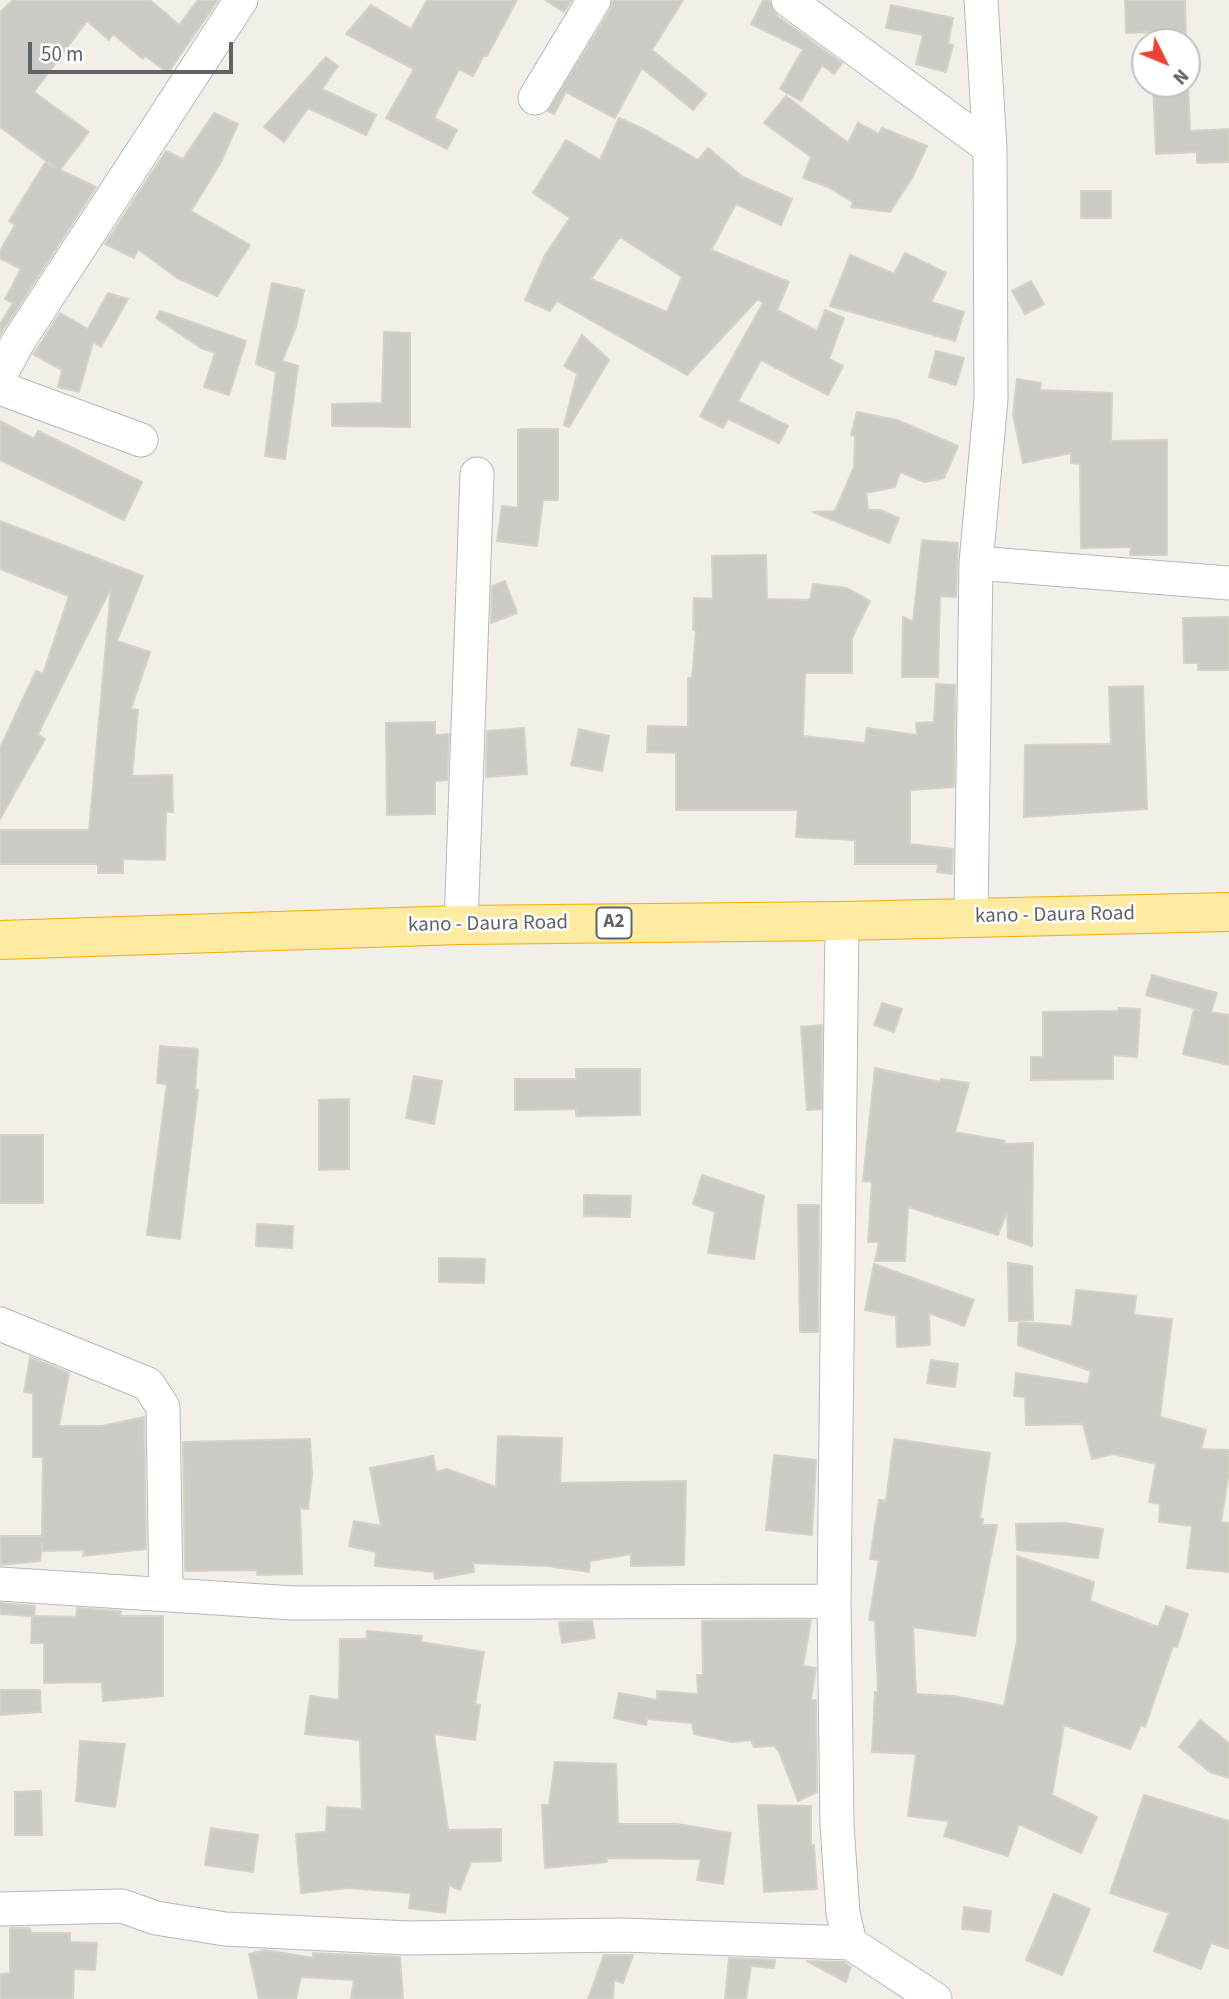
<!DOCTYPE html>
<style>
body{margin:0}
#map{position:relative;width:1229px;height:1999px;overflow:hidden;background:#f1efe8;font-family:"Source Sans 3",sans-serif}
canvas{display:block}
.north{position:absolute;left:1131px;top:28px;width:70px;height:70px;box-sizing:border-box;background:#fff;border:2px solid #bfc1c3;border-radius:50%;rotate:133deg;font-size:19px;font-weight:700;line-height:28px;text-align:center;color:#5f6368}
.north::after{content:'';display:block;margin:auto;width:24px;height:32px;background:#ea4335;clip-path:polygon(50% 0,100% 100%,50% 72%,0 100%)}
.scale{position:absolute;left:28px;top:42px;width:205px;height:32px;box-sizing:border-box;border:4px solid #5f6368;border-top:0;padding-left:9px;font-size:21px;line-height:24px;white-space:nowrap;color:#5f6368;-webkit-text-stroke:5px #fff;paint-order:stroke}
</style>
<div id="map">
<canvas width="1229" height="1999"></canvas>
<div class="north">N</div>
<div class="scale">50 m</div>
</div>
<script>
const ctx = document.querySelector('canvas').getContext('2d');
ctx.lineJoin = 'round';
function fill(path, color) {
  ctx.fillStyle = color;
  ctx.fill(path, 'evenodd');
}
function poly(rows) {
  const path = new Path2D();
  for (const r of rows) {
    path.moveTo(r[0], r[1]);
    for (let i = 2; i < r.length; i += 2) path.lineTo(r[i], r[i + 1]);
  }
  return path;
}
function stroke(path, color, width, dash) {
  ctx.strokeStyle = color;
  ctx.lineWidth = width;
  ctx.lineCap = dash ? 'butt' : 'round';
  ctx.setLineDash(dash || []);
  ctx.stroke(path);
}
function write(font, color, halo, rows, align = 'center') {
  ctx.font = font + ' "Source Sans 3",sans-serif';
  ctx.lineWidth = 5;
  ctx.setLineDash([]);
  ctx.textBaseline = 'middle';
  ctx.strokeStyle = halo;
  ctx.fillStyle = color;
  for (const [text, x, y, turn = 0] of rows) {
    ctx.save();
    ctx.translate(x, y);
    ctx.rotate((+turn || 0) * Math.PI / 180);
    ctx.textAlign = isNaN(turn) ? turn : align;
    if (halo) ctx.strokeText(text, 0, 0);
    ctx.fillText(text, 0, 0);
    ctx.restore();
  }
}
const building = poly([
 [13,0,150,0,179,25,198,0,218,0,168,73,145,56,143,59,113,34,109,40,87,21,34,92,89,132,60,170,96,187,0,335,0,324,13,303,5,299,21,269,0,258,0,251,15,225,9,221,45,163,56,168,0,127,0,12,13,0],
 [427,0,517,0,487,56,484,55,473,76,459,69,434,118,457,130,447,149,386,118,414,69,346,34,371,5,411,29,427,0],
 [545,0,572,0,564,12,545,0],
 [613,0,683,0,652,50,706,94,693,110,642,68,615,118,566,92,554,114,548,111,610,10,613,0],
 [763,0,769,0,777,16,842,63,834,74,822,65,801,101,780,89,803,49,751,24,763,0],
 [1125,0,1185,0,1186,42,1151,42,1150,32,1126,33,1125,0],
 [891,5,953,18,948,44,953,45,946,72,916,64,923,35,886,28,891,5],
 [326,57,338,66,322,89,376,115,366,135,308,108,284,142,264,127,326,57],
 [1153,84,1188,84,1190,131,1229,129,1229,162,1197,163,1197,152,1156,154,1153,84],
 [786,96,848,143,858,123,879,134,882,128,927,146,912,178,890,212,851,207,853,202,828,187,803,178,811,157,764,123,786,96],
 [214,113,238,124,220,164,191,211,250,245,217,296,177,278,138,249,134,258,105,244,166,151,183,159,214,113],
 [619,118,646,130,698,160,708,148,743,177,792,199,781,225,736,204,711,250,789,282,777,310,817,331,825,310,844,318,829,359,843,366,828,395,761,360,738,401,788,426,779,443,728,419,723,428,700,416,763,303,758,299,687,375,557,301,550,311,525,300,545,255,570,218,533,193,566,140,600,160,619,118],
 [620,237,682,277,667,312,591,279,620,237],
 [1081,191,1111,191,1111,218,1081,218,1081,191],
 [905,253,946,273,931,302,964,312,955,341,830,306,850,255,894,274,905,253],
 [1031,281,1044,304,1025,314,1012,291,1031,281],
 [272,283,304,290,296,327,282,361,298,366,285,459,265,456,276,372,256,364,272,283],
 [108,293,128,299,101,347,93,342,79,392,58,387,62,370,33,354,35,352,60,313,88,329,108,293],
 [160,311,246,341,229,395,204,387,215,353,201,348,156,318,160,311],
 [384,332,410,333,410,427,332,426,332,404,382,403,384,332],
 [582,335,609,360,569,427,564,425,577,374,564,366,582,335],
 [936,351,964,358,956,385,929,377,936,351],
 [1017,379,1041,383,1040,390,1112,393,1111,441,1167,440,1167,555,1130,555,1131,547,1081,548,1080,464,1071,463,1071,453,1023,463,1013,414,1017,379],
 [857,412,897,420,958,446,944,478,925,482,900,472,895,487,866,493,868,510,880,510,899,518,889,543,813,512,835,511,854,467,855,436,851,435,857,412],
 [0,421,34,439,38,431,142,482,124,520,0,460,0,421],
 [522,429,558,429,558,500,543,500,537,546,497,541,502,506,518,508,518,430,522,429],
 [0,521,143,576,117,641,150,652,131,709,138,710,132,776,172,775,173,812,166,812,165,860,123,859,123,873,98,873,98,864,0,864,0,830,89,830,111,588,38,734,45,739,0,819,0,748,36,671,43,674,69,596,0,569,0,521],
 [922,540,958,543,956,597,940,596,938,677,902,677,903,617,913,622,922,540],
 [766,555,767,599,810,600,813,584,847,588,870,601,852,638,852,673,805,673,803,736,865,743,867,728,917,735,916,723,934,722,936,684,955,685,954,787,910,790,910,844,953,849,952,874,937,872,938,864,855,864,855,840,796,837,798,810,676,810,676,753,647,752,648,726,688,727,688,678,692,678,696,630,693,630,694,598,713,599,712,556,766,555],
 [505,581,517,613,491,623,492,586,505,581],
 [1229,617,1229,670,1198,670,1198,663,1184,663,1183,618,1229,617],
 [1143,686,1147,809,1024,817,1025,745,1111,744,1109,687,1143,686],
 [435,722,435,735,449,734,447,780,435,781,435,814,387,815,386,723,435,722],
 [524,728,527,774,486,777,487,731,524,728],
 [579,729,609,736,602,771,571,765,579,729],
 [1152,975,1217,993,1211,1012,1229,1015,1229,1065,1183,1054,1194,1009,1200,1010,1146,995,1152,975],
 [882,1003,902,1009,894,1032,874,1025,882,1003],
 [1119,1008,1140,1009,1137,1057,1113,1055,1113,1079,1031,1080,1031,1057,1043,1057,1043,1012,1118,1011,1119,1008],
 [822,1025,821,1109,807,1110,801,1027,822,1025],
 [160,1046,198,1049,195,1089,198,1090,180,1239,147,1235,167,1084,157,1083,160,1046],
 [875,1068,940,1082,941,1079,969,1083,955,1132,1005,1141,1004,1144,1033,1143,1032,1246,1008,1238,1007,1211,998,1235,908,1207,905,1261,875,1261,879,1242,868,1242,872,1182,863,1181,875,1068],
 [576,1069,640,1069,640,1115,576,1116,576,1109,515,1110,515,1079,576,1079,576,1069],
 [414,1076,442,1081,434,1124,406,1118,414,1076],
 [349,1099,349,1169,319,1170,319,1100,349,1099],
 [0,1135,43,1135,43,1203,0,1203,0,1135],
 [702,1175,764,1196,754,1259,708,1253,715,1212,693,1204,702,1175],
 [584,1195,631,1196,630,1217,584,1216,584,1195],
 [798,1205,819,1205,818,1332,800,1332,798,1205],
 [257,1224,293,1226,292,1248,256,1246,257,1224],
 [439,1258,485,1259,484,1283,439,1282,439,1258],
 [1008,1263,1032,1266,1033,1320,1009,1321,1008,1263],
 [874,1264,974,1300,964,1326,929,1313,930,1345,897,1347,896,1316,865,1310,874,1264],
 [1076,1290,1136,1296,1134,1315,1172,1319,1160,1417,1206,1430,1201,1449,1229,1450,1229,1472,1221,1522,1229,1523,1229,1572,1187,1568,1192,1526,1159,1522,1160,1504,1149,1502,1156,1464,1113,1454,1092,1459,1083,1424,1026,1425,1025,1397,1014,1396,1016,1373,1088,1384,1091,1371,1018,1345,1019,1322,1072,1326,1076,1290],
 [30,1357,69,1373,59,1426,102,1426,144,1417,146,1549,83,1556,84,1550,42,1551,42,1544,40,1561,1,1565,1,1536,42,1536,43,1457,33,1457,33,1393,24,1392,30,1357],
 [931,1360,958,1364,955,1387,927,1383,931,1360],
 [498,1436,562,1438,560,1483,686,1481,684,1565,631,1566,631,1554,590,1561,589,1572,548,1566,473,1563,474,1572,435,1579,434,1572,375,1566,376,1552,349,1546,354,1521,381,1526,370,1468,433,1456,436,1472,447,1469,496,1487,498,1436],
 [310,1439,312,1475,308,1509,300,1508,302,1574,257,1575,257,1570,185,1571,183,1442,310,1439],
 [894,1439,990,1453,980,1518,983,1519,982,1525,997,1525,975,1636,913,1627,916,1694,954,1696,1004,1706,1017,1641,1017,1556,1094,1582,1090,1601,1158,1627,1166,1606,1188,1614,1177,1647,1173,1646,1145,1727,1141,1725,1130,1749,1064,1725,1052,1795,1097,1817,1081,1853,1019,1824,1008,1856,944,1836,949,1821,908,1816,916,1754,872,1752,875,1692,878,1692,875,1621,869,1620,879,1560,870,1559,879,1500,886,1501,894,1439],
 [774,1455,816,1460,812,1535,766,1530,774,1455],
 [1065,1523,1103,1529,1098,1558,1017,1550,1016,1524,1065,1523],
 [0,1603,35,1606,34,1616,76,1617,77,1608,121,1611,120,1616,163,1616,163,1696,103,1701,102,1682,44,1683,44,1643,31,1643,32,1616,0,1614,0,1603],
 [811,1620,803,1666,816,1668,811,1700,816,1700,817,1792,798,1801,779,1752,774,1746,754,1747,751,1740,733,1742,694,1734,692,1723,647,1719,646,1725,614,1718,619,1693,657,1700,657,1691,698,1694,697,1675,703,1675,702,1621,811,1620],
 [592,1621,595,1638,562,1643,559,1622,592,1621],
 [367,1631,422,1636,421,1642,484,1652,475,1704,480,1705,475,1740,434,1734,448,1830,501,1829,501,1861,471,1862,460,1890,449,1885,445,1913,409,1908,411,1893,349,1888,301,1893,296,1834,326,1832,327,1807,362,1809,360,1740,305,1734,310,1696,339,1700,340,1639,366,1639,367,1631],
 [0,1690,40,1690,41,1712,0,1715,0,1690],
 [1200,1720,1229,1743,1229,1778,1210,1772,1179,1747,1200,1720],
 [80,1741,125,1744,115,1807,76,1801,80,1741],
 [555,1762,616,1764,618,1824,677,1824,731,1833,723,1884,697,1880,701,1859,607,1858,607,1862,545,1868,542,1805,549,1805,555,1762],
 [41,1791,42,1835,15,1835,15,1792,41,1791],
 [1144,1795,1229,1821,1229,1949,1211,1943,1201,1969,1154,1951,1169,1913,1110,1893,1144,1795],
 [758,1805,811,1806,811,1845,814,1845,817,1889,764,1892,758,1805],
 [211,1828,258,1835,253,1872,205,1865,211,1828],
 [1054,1894,1090,1909,1062,1975,1026,1960,1054,1894],
 [964,1907,991,1911,989,1932,962,1929,964,1907],
 [10,1928,30,1928,31,1933,70,1933,70,1942,97,1943,95,1970,74,1969,73,1999,0,1999,0,1974,10,1973,10,1928],
 [265,1950,313,1958,313,1953,400,1957,403,1999,351,1999,354,1980,301,1977,296,1999,259,1999,249,1954,265,1950],
 [604,1955,633,1955,623,1983,614,1980,613,1999,588,1999,604,1955],
 [729,1958,775,1960,774,1968,751,1966,746,1999,725,1999,729,1958],
 [807,1961,844,1962,851,1967,846,1982,807,1961]
]);
fill(building, '#cccac5');
stroke(building, '#d6d1c6', 2);
const minor = poly([
 [788,0,990,148],
 [535,98,594,0],
 [0,376,18,342,241,0],
 [0,388,141,440],
 [976,563,1229,583],
 [971,918,976,563,991,399,990,148,981,0],
 [842,921,834,1601,837,1825,843,1913,850,1943,935,1999],
 [461,925,477,474],
 [0,1324,148,1384,163,1407,166,1594],
 [0,1584,293,1603,834,1601],
 [0,1909,122,1906,156,1918,225,1929,408,1938,623,1935,850,1943]
]);
const trunk = poly([
 [0,940,461,925,842,921,1229,912]
]);
stroke(minor, '#b5b8bc', 35);
stroke(trunk, '#f9ab00', 40);
stroke(minor, '#fff', 33);
stroke(trunk, '#feeaa1', 38);
for (const [x, y, w] of [
 [614,923,35]
]) {
  const box = new Path2D();
  box.roundRect(x - w / 2, y - 15.5, w, 31, 5);
  ctx.fillStyle = '#fff';
  ctx.fill(box);
  stroke(box, '#5f6368', 2);
}
write('bold 19px', '#5f6368', null, [
 ["A2",614,923]
]);
write('21px', '#5f6368', '#fff', [
 ["kano - Daura Road",1055,916,-1],
 ["kano - Daura Road",488,925,-1]
]);
</script>
